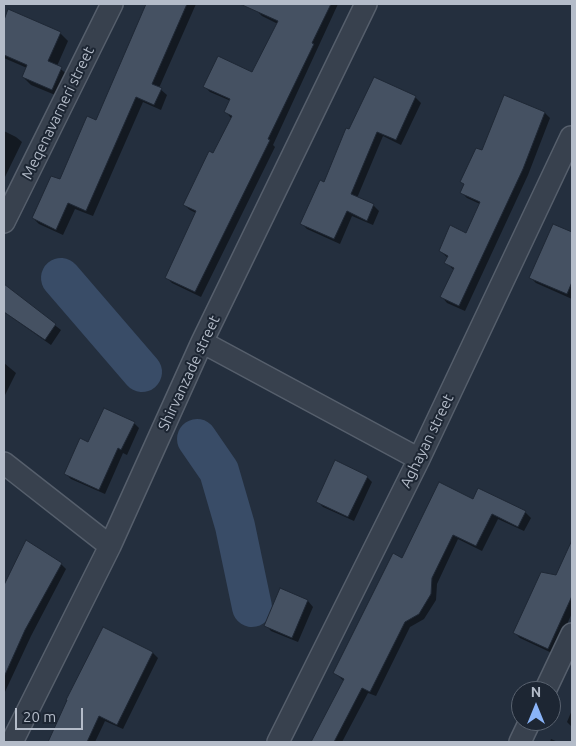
<!DOCTYPE html>
<style>
body{margin:0}
#map{position:relative;width:576px;height:746px;overflow:hidden;background:#242f3e;font-family:Ubuntu,sans-serif}
canvas{display:block}
.frame{position:absolute;inset:0;border:5px solid #b4bcc9;pointer-events:none}
.north{position:absolute;left:511px;top:681px;width:50px;height:50px;box-sizing:border-box;background:#1d2633;border:1px solid #59626f;border-radius:50%;rotate:0deg;font-size:14px;font-weight:700;line-height:20px;text-align:center;color:#b4bcc9}
.north::after{content:'';display:block;margin:auto;width:18px;height:22px;background:#8ab4f8;clip-path:polygon(50% 0,100% 100%,50% 72%,0 100%)}
.scale{position:absolute;left:15px;top:708px;width:68px;height:22px;box-sizing:border-box;border:2px solid #b4bcc9;border-top:0;padding-left:6px;font-size:15px;line-height:18px;white-space:nowrap;color:#b4bcc9;-webkit-text-stroke:4px #1d2633;paint-order:stroke}
</style>
<div id="map">
<canvas width="576" height="746"></canvas>
<div class="frame"></div>
<div class="north">N</div>
<div class="scale">20 m</div>
</div>
<script>
const ctx = document.querySelector('canvas').getContext('2d');
ctx.lineJoin = 'round';
function fill(path, color) {
  ctx.fillStyle = color;
  ctx.fill(path, 'evenodd');
}
function poly(rows) {
  const path = new Path2D();
  for (const r of rows) {
    path.moveTo(r[0], r[1]);
    for (let i = 2; i < r.length; i += 2) path.lineTo(r[i], r[i + 1]);
  }
  return path;
}
function stroke(path, color, width, dash) {
  ctx.strokeStyle = color;
  ctx.lineWidth = width;
  ctx.lineCap = dash ? 'butt' : 'round';
  ctx.setLineDash(dash || []);
  ctx.stroke(path);
}
function write(font, color, halo, rows, align = 'center') {
  ctx.font = font + ' Ubuntu,sans-serif';
  ctx.lineWidth = 4;
  ctx.setLineDash([]);
  ctx.textBaseline = 'middle';
  ctx.strokeStyle = halo;
  ctx.fillStyle = color;
  for (const [text, x, y, turn = 0] of rows) {
    ctx.save();
    ctx.translate(x, y);
    ctx.rotate((+turn || 0) * Math.PI / 180);
    ctx.textAlign = isNaN(turn) ? turn : align;
    if (halo) ctx.strokeText(text, 0, 0);
    ctx.fillText(text, 0, 0);
    ctx.restore();
  }
}
fill(poly([
 [147,4,196,4,159,88,167,95,161,110,143,102,93,216,75,209,63,235,39,224,33,218,60,181,96,122],
 [260,4,338,4,273,145,275,147,201,297,172,283,167,278,196,213,190,210,184,205,214,155,231,118,226,112,231,101,210,92,205,87,253,73,278,24,262,16,257,11],
 [9,11,60,33,68,41,57,66,69,76,60,97,31,85,23,77,27,68,4,58,4,23],
 [415,97,421,103,401,145,383,136,357,198,374,206,379,211,373,225,352,216,340,244,307,229,302,224,324,183,350,131],
 [545,113,550,118,528,175,465,311,447,303,442,297,454,270,446,263,448,258,440,251,467,234,480,204,467,198,462,193,483,152],
 [4,131,16,137,22,142,4,179],
 [554,225,572,234,572,299,536,283,530,277],
 [4,286,61,330,51,345,4,312],
 [4,363,16,373,4,397],
 [134,423,139,428,127,455,123,453,105,494,71,479,66,474,89,443],
 [367,477,372,482,354,521,323,507,317,501],
 [474,500,525,512,531,518,524,531,498,519,482,551,458,539,437,584,436,600,424,619,410,627,376,696,368,693,342,742,317,742,314,739,344,681,335,673,403,559],
 [26,541,61,564,66,569,31,636,4,694,4,586],
 [568,553,572,555,572,613,554,654,520,638,514,632,557,577],
 [308,601,313,607,298,642,271,631,266,625],
 [103,628,153,653,158,658,123,729,105,721,95,742,49,742],
 [572,710,572,727,567,722],
 [551,739,558,742,550,742]
]), '#0007');
stroke(poly([
 [61,278,142,372],
 [197,439,219,471,235,526,252,607]
]), '#394c67', 40);
const building = poly([
 [146,4,187,4,152,84,162,88,154,105,136,97,86,211,68,203,56,230,32,218,51,176,60,179,87,116,96,120,146,4],
 [240,4,331,4,312,43,314,44,268,139,270,140,195,292,165,278,196,211,183,205,209,151,213,153,232,116,224,112,230,99,203,87,218,56,252,72,278,21,240,4],
 [8,9,61,32,48,61,62,67,52,90,22,77,27,65,4,55,4,20,8,9],
 [374,77,416,96,396,140,377,132,351,194,374,204,367,221,347,211,334,239,300,224,320,180,324,182,346,128,349,129,374,77],
 [504,95,545,112,523,169,459,306,440,297,454,268,444,263,448,256,439,251,450,225,466,233,480,202,460,193,464,184,460,182,476,148,482,150,504,95],
 [553,224,572,232,572,282,567,294,529,278,553,224],
 [4,284,56,324,45,340,4,312,4,284],
 [104,408,135,422,121,450,118,448,99,490,64,474,80,438,88,442,104,408],
 [335,460,368,476,348,517,316,502,335,460],
 [439,482,473,499,478,488,526,511,518,527,492,514,476,546,453,535,432,578,431,594,419,614,405,622,370,692,362,688,334,742,311,742,344,679,333,673,393,553,402,558,439,482],
 [26,540,62,563,25,630,4,677,4,585,26,540],
 [572,540,572,596,548,649,513,633,541,572,556,575,572,540],
 [280,588,308,600,292,638,264,626,280,588],
 [103,627,153,652,117,725,99,716,87,742,48,742,67,700,66,700,103,627]
]);
fill(building, '#455162');
stroke(building, '#1f2835', 1);
const minor = poly([
 [4,222,112,4],
 [202,342,419,459],
 [4,463,110,546],
 [545,691,572,634],
 [12,742,110,546,202,342,366,4],
 [278,742,419,459,571,137],
 [520,742,530,721]
]);
stroke(minor, '#565f6c', 24);
stroke(minor, '#38414e', 21);
write('15px', '#b4bcc9', '#1d2633', [
 ["Meqenavarneri street",58,113,-64],
 ["Shirvanzade street",189,373,-65],
 ["Aghayan street",427,441,-64]
]);
</script>
